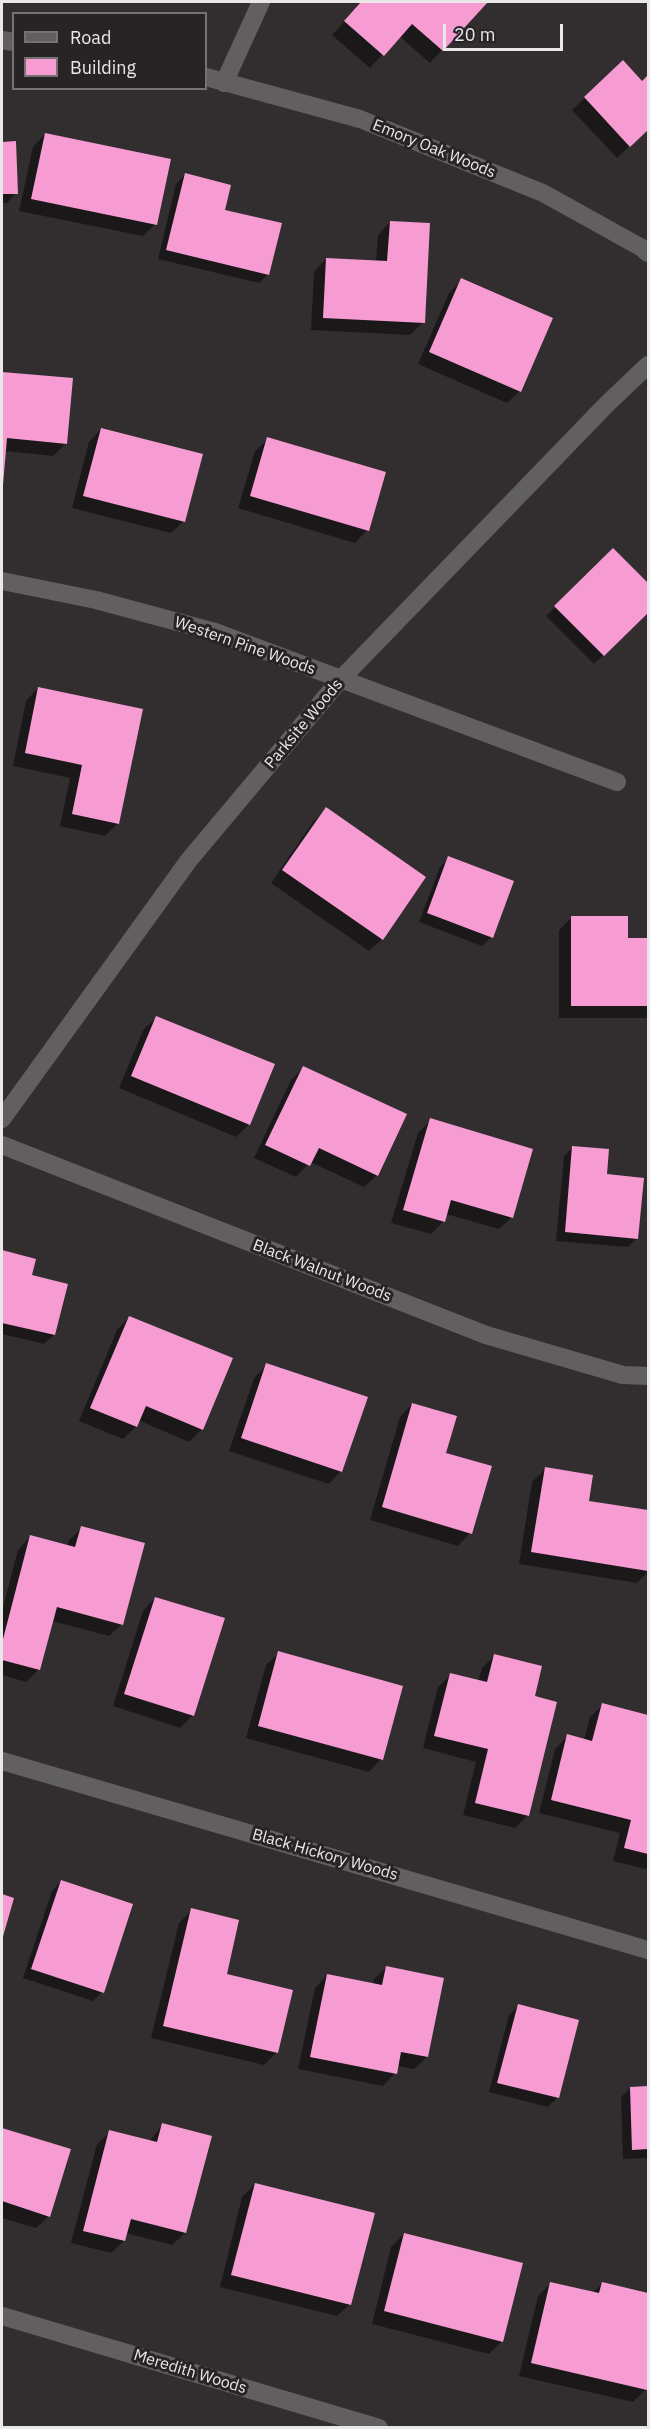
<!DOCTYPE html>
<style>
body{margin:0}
#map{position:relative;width:650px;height:2429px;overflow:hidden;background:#322e30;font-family:"IBM Plex Sans",sans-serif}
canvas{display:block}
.frame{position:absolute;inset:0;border:3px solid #eae7e9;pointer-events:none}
.legend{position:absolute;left:12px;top:12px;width:195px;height:78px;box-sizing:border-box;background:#282426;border:2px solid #767274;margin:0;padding:8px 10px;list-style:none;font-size:18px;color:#eae7e9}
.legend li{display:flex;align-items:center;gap:12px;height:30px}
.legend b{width:30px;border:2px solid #767274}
.scale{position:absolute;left:443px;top:24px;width:120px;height:27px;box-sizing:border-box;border:3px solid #eae7e9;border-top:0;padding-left:8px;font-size:18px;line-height:21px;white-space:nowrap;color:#eae7e9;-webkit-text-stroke:4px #282426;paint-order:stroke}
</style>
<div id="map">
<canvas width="650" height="2429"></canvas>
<div class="frame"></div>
<ul class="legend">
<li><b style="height:8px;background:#615f60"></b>Road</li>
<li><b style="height:16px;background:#f69cd3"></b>Building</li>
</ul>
<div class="scale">20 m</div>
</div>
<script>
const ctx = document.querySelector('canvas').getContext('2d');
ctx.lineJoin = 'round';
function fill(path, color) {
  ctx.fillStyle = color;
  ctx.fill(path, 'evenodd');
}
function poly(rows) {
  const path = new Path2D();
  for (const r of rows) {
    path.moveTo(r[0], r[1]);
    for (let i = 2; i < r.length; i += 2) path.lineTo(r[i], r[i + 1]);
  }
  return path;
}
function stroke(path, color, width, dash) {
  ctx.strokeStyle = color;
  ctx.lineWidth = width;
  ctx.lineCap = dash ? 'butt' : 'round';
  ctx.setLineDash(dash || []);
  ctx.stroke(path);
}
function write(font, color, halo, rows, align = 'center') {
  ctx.font = font + ' "IBM Plex Sans",sans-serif';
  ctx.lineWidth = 6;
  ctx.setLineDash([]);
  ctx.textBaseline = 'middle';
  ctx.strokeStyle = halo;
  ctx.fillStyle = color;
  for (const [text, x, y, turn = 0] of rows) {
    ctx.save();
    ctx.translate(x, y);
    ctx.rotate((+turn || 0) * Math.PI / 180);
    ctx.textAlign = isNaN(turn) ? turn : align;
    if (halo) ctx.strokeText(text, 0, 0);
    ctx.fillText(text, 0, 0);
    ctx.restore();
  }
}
fill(poly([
 [362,2,486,2,430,63,399,36,370,68,332,35],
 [623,62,642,83,648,77,648,129,617,158,572,110],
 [45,134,155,224,143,236,19,211,33,147],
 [2,143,14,143,16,193,7,203,2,203],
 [185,175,223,211,268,274,259,283,158,259,176,184],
 [390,222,423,322,410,335,311,330,314,272,326,259,376,262,378,235],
 [462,280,520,391,507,403,418,364,449,293],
 [2,373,71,379,66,443,53,456,5,451,2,485],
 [101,429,184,521,171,533,72,508,89,442],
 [268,439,367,530,355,543,238,508,255,451],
 [613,550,648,585,648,611,594,664,546,616],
 [38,688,118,823,105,836,60,826,70,778,13,766,26,701],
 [326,809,382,939,369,951,271,883,313,822],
 [449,858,491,937,482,946,419,922,440,867],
 [572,917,626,939,648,939,648,1018,559,1018,559,930],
 [156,1018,249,1124,236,1137,119,1088,143,1030],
 [303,1068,377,1175,364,1187,310,1162,296,1177,254,1158,291,1080],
 [431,1120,512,1217,499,1229,446,1214,444,1221,431,1234,391,1223,418,1133],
 [573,1147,605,1176,637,1238,628,1247,556,1241,564,1156],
 [2,1252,34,1260,30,1276,66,1285,54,1335,44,1344,2,1334],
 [129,1317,202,1429,189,1442,138,1420,136,1427,123,1439,79,1421,117,1330],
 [267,1365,341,1471,329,1484,229,1451,254,1378],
 [412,1404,444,1454,470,1533,458,1546,370,1520,400,1417],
 [545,1469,587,1502,648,1512,648,1572,637,1583,519,1564,532,1482],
 [82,1528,122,1624,109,1636,52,1621,39,1669,26,1682,2,1675,2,1611,18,1550,30,1537,67,1547,69,1540],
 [155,1598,193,1715,180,1728,113,1706,143,1611],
 [279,1653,381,1759,369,1772,246,1738,266,1665],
 [494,1656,533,1698,527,1816,515,1828,463,1815,476,1762,423,1748,438,1687,451,1675,478,1681,482,1668],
 [603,1705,648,1716,648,1866,646,1869,613,1861,620,1833,539,1813,555,1749,568,1736,584,1740,590,1717],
 [61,1881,102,1992,93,2001,23,1978,52,1891],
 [2,1896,12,1899,2,1937],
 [192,1910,225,1975,277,2052,264,2065,151,2038,179,1923],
 [386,1968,427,2057,414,2069,397,2066,395,2073,383,2086,298,2069,315,1988,327,1975,373,1985,373,1980],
 [518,2006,558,2097,548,2107,489,2092,509,2015],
 [630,2088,648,2088,648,2158,623,2159,621,2097],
 [162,2125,185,2233,172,2245,126,2233,124,2241,111,2253,71,2243,97,2144,110,2132,149,2142],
 [2,2130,69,2150,49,2216,36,2228,2,2218],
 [255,2184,350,2304,337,2316,220,2287,242,2197],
 [404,2234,502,2341,489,2354,372,2324,391,2247],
 [550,2284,592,2293,602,2284,648,2294,648,2377,646,2389,633,2402,519,2376,538,2296]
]), '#0007');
fill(poly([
 [361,2,488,2,443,51,412,24,384,56,344,21],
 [623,60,642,81,648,75,648,130,630,147,584,97],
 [45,133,171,159,157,225,31,199],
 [16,141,18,194,2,194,2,142],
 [185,173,231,185,225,210,282,223,269,275,166,250],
 [390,221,430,223,425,323,323,318,326,258,387,261],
 [461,278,553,318,521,392,429,352],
 [2,372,73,378,67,444,7,438,3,485],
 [101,428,203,454,185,522,83,496],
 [267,437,386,472,369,531,250,496],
 [613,548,648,583,648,613,604,656,554,606],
 [38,687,143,709,119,824,72,814,82,765,25,753],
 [326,807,426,877,383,940,282,870],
 [448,856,514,881,493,938,427,913],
 [571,916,628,916,628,938,648,938,648,1006,571,1006],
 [156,1016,275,1064,250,1125,131,1076],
 [303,1066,407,1114,378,1176,319,1148,310,1166,265,1145],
 [430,1118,533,1149,513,1218,451,1200,445,1222,403,1210],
 [572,1146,609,1149,607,1174,644,1178,638,1239,565,1232],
 [2,1250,36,1259,32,1275,68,1284,55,1335,2,1323],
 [129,1316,233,1358,203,1430,146,1406,137,1427,90,1408],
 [266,1363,368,1397,342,1472,241,1438],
 [412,1403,457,1416,446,1453,492,1466,472,1534,382,1507],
 [545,1467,593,1475,589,1501,648,1510,648,1571,531,1552],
 [81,1526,145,1543,123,1625,57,1607,40,1670,2,1660,2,1643,30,1535,75,1547],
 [155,1597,225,1618,194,1716,124,1694],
 [278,1651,403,1686,383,1760,258,1726],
 [494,1654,542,1666,535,1696,557,1702,529,1816,475,1803,488,1749,434,1736,450,1673,487,1682],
 [602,1703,648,1715,648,1854,624,1848,631,1820,551,1800,567,1734,592,1741],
 [61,1880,133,1904,104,1993,31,1969],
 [2,1894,14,1898,2,1940],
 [191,1908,239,1920,227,1974,293,1990,278,2053,163,2026],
 [386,1966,444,1978,428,2057,401,2052,397,2074,310,2057,327,1974,382,1985],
 [518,2004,579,2020,559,2098,497,2083],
 [648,2086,648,2149,632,2150,630,2087],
 [162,2123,212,2136,186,2233,131,2219,125,2241,83,2231,109,2130,157,2142],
 [2,2128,71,2149,50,2217,2,2201],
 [255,2183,375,2213,351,2305,231,2275],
 [404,2233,523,2263,503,2342,384,2311],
 [550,2282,599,2293,602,2282,648,2293,647,2390,531,2363]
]), '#f69cd3');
stroke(poly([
 [2,40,14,42],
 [206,77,360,119,543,193,642,248,648,253],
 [224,83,261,2],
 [2,581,96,600,215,632,617,782],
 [2,1119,189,860,340,680,607,404,648,365],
 [2,1145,486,1335,623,1375,648,1376],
 [2,1761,648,1950],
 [2,2316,379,2428]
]), '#615f60', 18);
write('16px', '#eae7e9', '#282426', [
 ["Emory Oak Woods",434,149,22],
 ["Western Pine Woods",245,646,19],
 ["Parksite Woods",304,724,-50],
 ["Black Walnut Woods",322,1271,21],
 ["Black Hickory Woods",325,1855,16],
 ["Meredith Woods",190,2372,17]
]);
</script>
